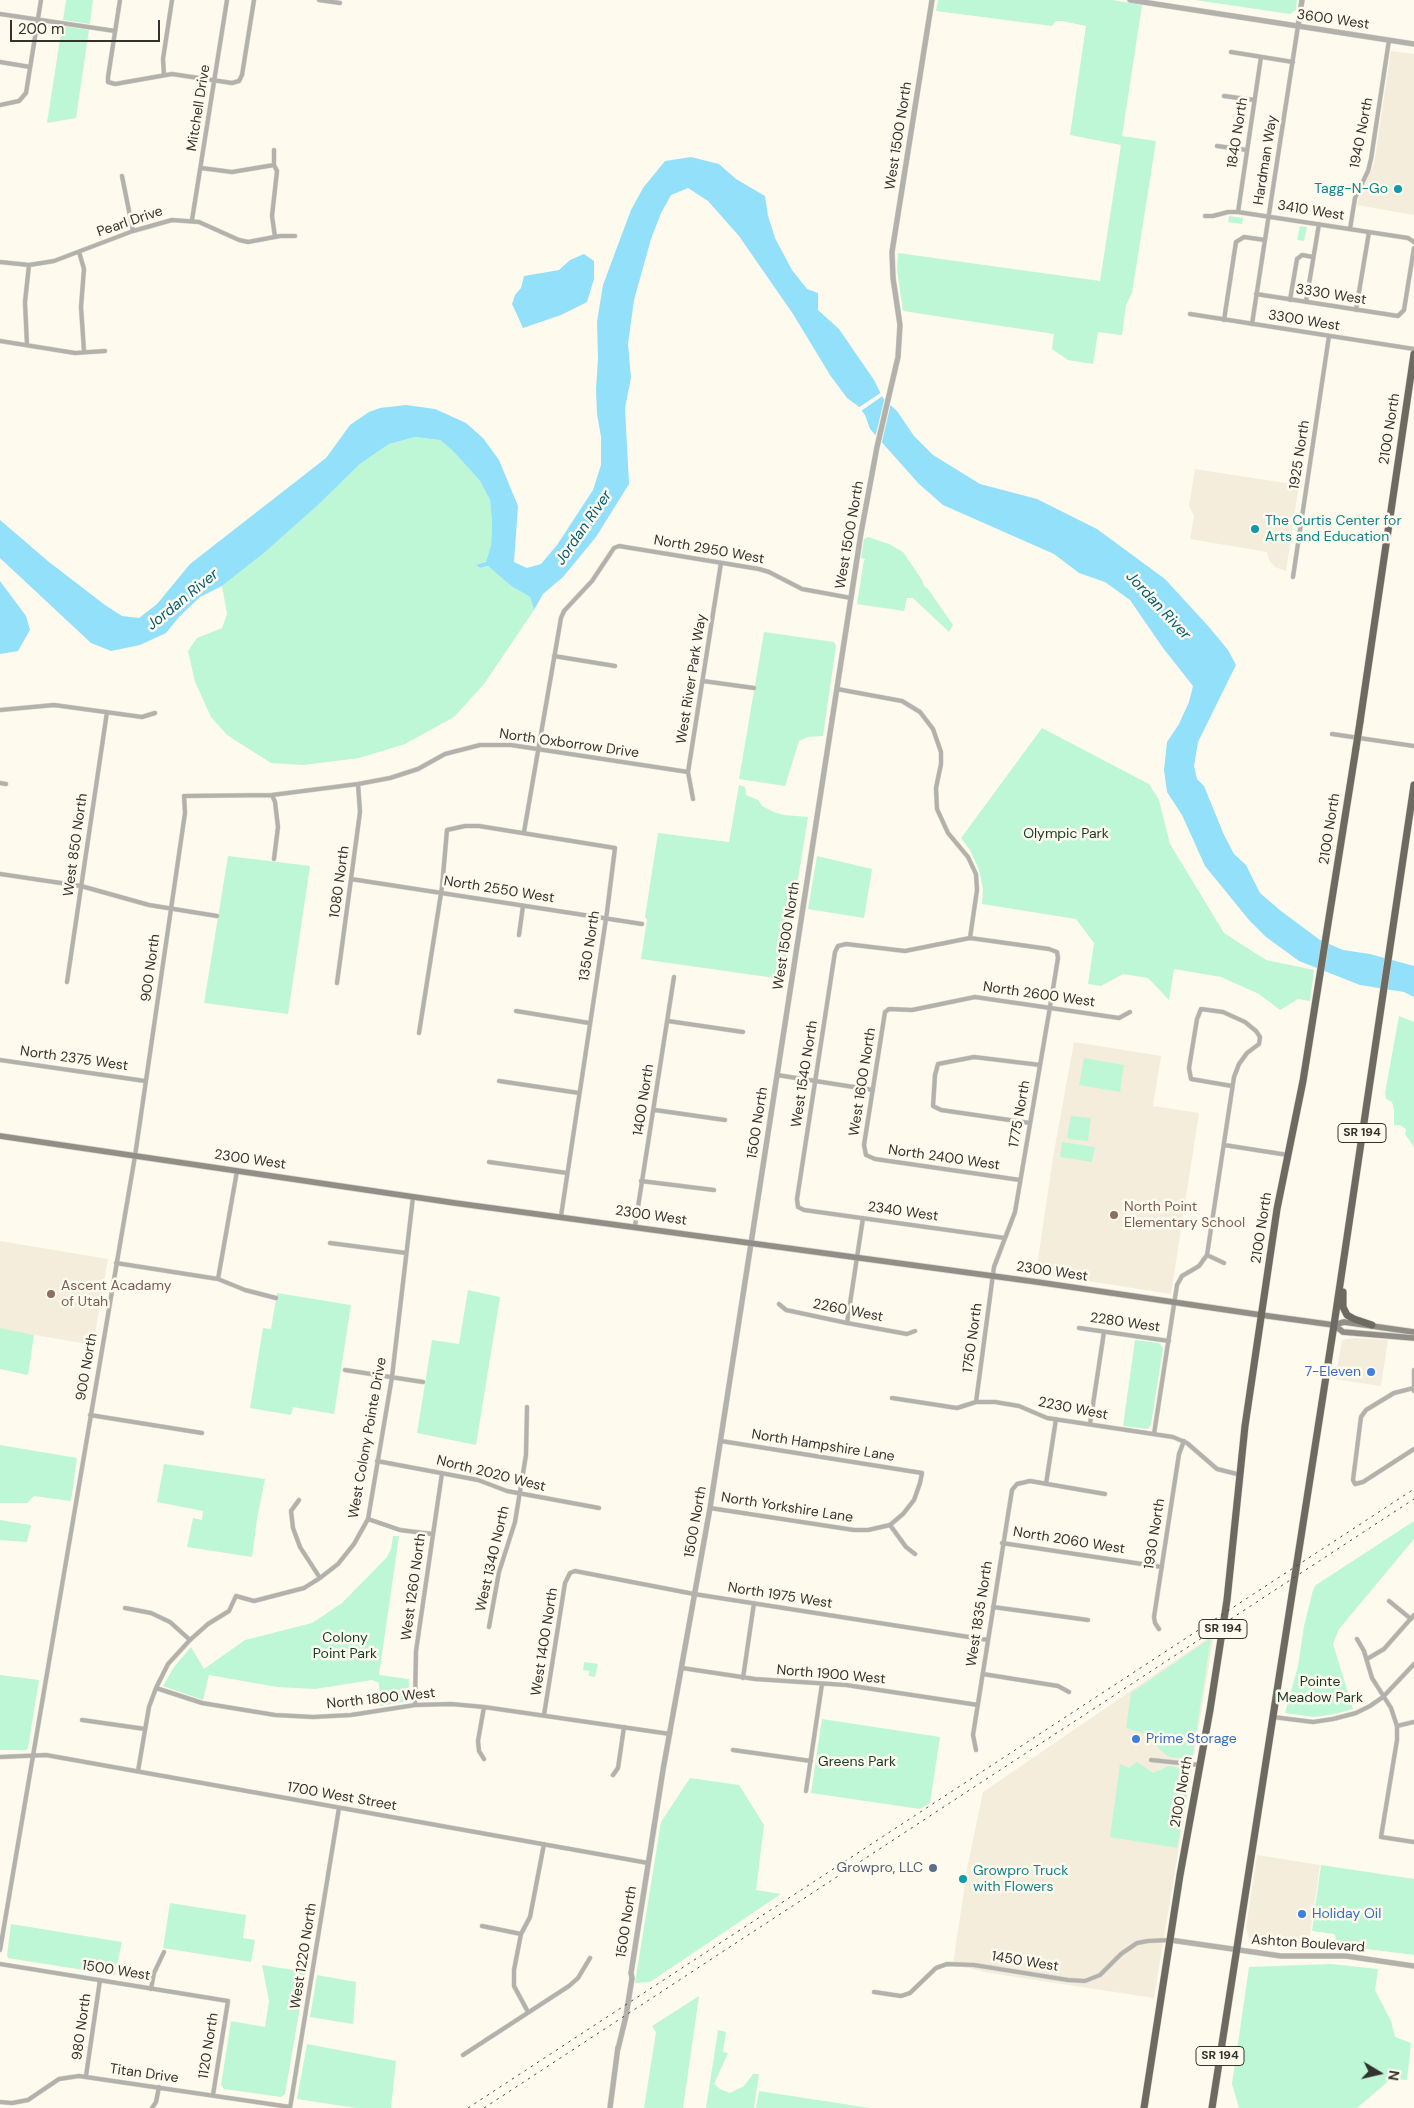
<!DOCTYPE html>
<style>
body{margin:0}
#map{position:relative;width:1414px;height:2108px;overflow:hidden;background:#fefaee;font-family:"DM Sans",sans-serif}
canvas{display:block}
.north{position:absolute;left:1354px;top:2048px;width:50px;height:50px;-webkit-text-stroke:4px #fefaee;paint-order:stroke;rotate:99deg;font-size:14px;font-weight:700;line-height:20px;text-align:center;color:#33322d}
.north::after{content:'';display:block;margin:auto;width:18px;height:22px;background:#33322d;clip-path:polygon(50% 0,100% 100%,50% 72%,0 100%)}
.scale{position:absolute;left:10px;top:20px;width:150px;height:22px;box-sizing:border-box;border:2px solid #33322d;border-top:0;padding-left:6px;font-size:15px;line-height:18px;white-space:nowrap;color:#33322d;-webkit-text-stroke:4px #fefaee;paint-order:stroke}
</style>
<div id="map">
<canvas width="1414" height="2108"></canvas>
<div class="north">N</div>
<div class="scale">200 m</div>
</div>
<script>
const ctx = document.querySelector('canvas').getContext('2d');
ctx.lineJoin = 'round';
function fill(path, color) {
  ctx.fillStyle = color;
  ctx.fill(path, 'evenodd');
}
function poly(rows) {
  const path = new Path2D();
  for (const r of rows) {
    path.moveTo(r[0], r[1]);
    for (let i = 2; i < r.length; i += 2) path.lineTo(r[i], r[i + 1]);
  }
  return path;
}
function stroke(path, color, width, dash) {
  ctx.strokeStyle = color;
  ctx.lineWidth = width;
  ctx.lineCap = dash ? 'butt' : 'round';
  ctx.setLineDash(dash || []);
  ctx.stroke(path);
}
function write(font, color, halo, rows, align = 'center') {
  ctx.font = font + ' "DM Sans",sans-serif';
  ctx.lineWidth = 5;
  ctx.setLineDash([]);
  ctx.textBaseline = 'middle';
  ctx.strokeStyle = halo;
  ctx.fillStyle = color;
  for (const [text, x, y, turn = 0] of rows) {
    ctx.save();
    ctx.translate(x, y);
    ctx.rotate((+turn || 0) * Math.PI / 180);
    ctx.textAlign = isNaN(turn) ? turn : align;
    if (halo) ctx.strokeText(text, 0, 0);
    ctx.fillText(text, 0, 0);
    ctx.restore();
  }
}
fill(poly([
 [1391,51,1414,54,1414,215,1357,205,1360,193,1374,164],
 [1195,469,1299,485,1286,571,1275,567,1269,560,1267,552,1190,539,1194,516,1189,506],
 [1074,1042,1161,1056,1153,1106,1199,1113,1171,1294,1036,1273,1053,1157],
 [0,1241,108,1259,93,1345,0,1329],
 [1354,1338,1388,1340,1381,1386,1335,1379,1342,1340],
 [1214,1634,1154,1998,989,1973,953,1964,968,1864,983,1792],
 [1257,1855,1320,1865,1308,1950,1291,1950,1253,1941,1249,1937,1246,1928]
]), '#f4eddb');
fill(poly([
 [66,0,93,0,90,24,63,20],
 [938,0,1112,0,1142,5,1122,136,1156,141,1132,293,1126,305,1122,335,1098,332,1093,364,1068,360,1052,349,1054,334,903,311,897,270,898,253,1100,281,1121,145,1070,135,1086,26,1062,21,1056,21,1052,26,936,11],
 [1195,0,1297,0,1296,10,1290,14],
 [62,26,89,30,76,118,47,123],
 [1229,216,1243,218,1242,224,1228,222],
 [1300,226,1307,227,1304,241,1297,240],
 [415,437,440,440,453,451,480,481,490,500,492,522,491,545,486,563,477,566,480,568,488,566,511,586,530,597,534,610,484,684,454,717,405,744,359,758,303,765,271,763,227,735,211,717,195,682,188,651,197,638,222,628,227,614,222,586,264,553,317,506,360,464,389,444],
 [868,537,889,544,903,552,922,580,924,586,928,589,953,625,949,632,913,598,907,598,904,611,857,604,864,560,866,559,861,558,864,539],
 [764,632,834,642,836,646,823,736,808,737,799,741,785,786,739,779],
 [1042,728,1149,784,1159,800,1170,844,1224,933,1266,960,1314,970,1310,1001,1298,999,1280,1010,1259,994,1221,977,1174,969,1169,1000,1148,978,1123,974,1101,986,1088,984,1094,943,1076,919,982,904,983,889,979,870,970,850,961,838],
 [739,785,745,787,746,795,758,800,762,806,774,812,784,815,808,817,782,979,641,959,647,920,645,917,658,833,729,842],
 [228,856,310,866,288,1014,204,1003],
 [817,856,872,869,864,918,808,909],
 [1399,1016,1414,1022,1414,1147,1405,1134,1406,1129,1400,1125,1394,1125,1394,1110,1392,1102,1386,1099,1385,1093],
 [1084,1058,1124,1065,1120,1092,1079,1085],
 [1071,1116,1091,1118,1088,1141,1069,1139,1067,1137],
 [1062,1142,1095,1147,1092,1162,1060,1157],
 [468,1290,500,1297,476,1445,417,1433,432,1340,459,1344],
 [277,1293,351,1305,334,1414,293,1407,291,1415,250,1408,263,1328,271,1329],
 [0,1328,34,1335,28,1375,0,1369],
 [1135,1340,1159,1343,1163,1348,1151,1424,1148,1429,1123,1426],
 [0,1445,77,1458,71,1501,34,1496,27,1503,0,1503],
 [164,1464,265,1479,257,1519,252,1557,187,1547,193,1518,202,1520,203,1511,157,1502],
 [0,1520,31,1525,27,1542,0,1540],
 [1414,1521,1414,1539,1339,1629,1333,1644,1353,1709,1335,1714,1314,1717,1285,1713,1298,1666,1304,1626,1313,1590,1316,1585],
 [393,1536,399,1536,379,1675,409,1679,409,1701,380,1706,379,1683,372,1680,315,1689,277,1687,209,1675,203,1700,163,1686,174,1667,191,1647,204,1669,245,1640,312,1623,342,1603,387,1557,391,1549],
 [1211,1638,1192,1759,1169,1757,1159,1749,1149,1735,1126,1728,1131,1693],
 [584,1662,598,1664,595,1677,589,1676,589,1671,583,1670],
 [0,1675,39,1680,28,1748,26,1750,0,1750],
 [822,1719,940,1737,930,1803,920,1809,811,1793],
 [1137,1762,1153,1773,1169,1766,1190,1770,1191,1773,1177,1848,1110,1837,1120,1764,1129,1768],
 [690,1778,739,1785,764,1825,756,1890,781,1894,650,1982,635,1983,661,1822],
 [1321,1865,1414,1879,1414,1955,1335,1945,1336,1937,1334,1934,1312,1931],
 [170,1903,246,1915,243,1938,255,1940,251,1962,163,1948],
 [11,1924,122,1942,115,1975,8,1958,7,1955],
 [1331,1964,1378,1969,1375,1990,1391,2021,1395,2037,1411,2043,1407,2080,1391,2079,1357,2108,1239,2108,1232,2084,1249,1967],
 [262,1965,306,1972,285,2094,281,2097,224,2089,221,2085,231,2021,265,2027,269,2001],
 [317,1975,356,1982,353,2024,310,2017],
 [699,1996,683,2108,644,2108,656,2032,652,2026],
 [718,2030,726,2032,723,2052,728,2053,714,2084,720,2089,730,2093,744,2086,753,2074,759,2074,754,2108,706,2108],
 [307,2044,396,2061,391,2108,356,2108,297,2099],
 [759,2091,870,2108,756,2108]
]), '#bef7d5');
fill(poly([
 [691,157,719,164,736,179,765,196,768,216,775,238,792,270,807,289,818,293,818,310,839,329,874,380,883,398,897,411,914,436,933,455,980,484,1037,499,1097,529,1165,579,1209,627,1228,650,1236,665,1198,742,1194,766,1197,779,1204,786,1224,835,1234,854,1246,865,1260,893,1281,911,1320,940,1343,950,1370,954,1414,966,1414,997,1404,992,1360,985,1299,961,1266,937,1249,920,1205,866,1182,815,1167,792,1164,770,1167,742,1179,724,1189,702,1193,686,1163,648,1130,600,1105,582,1079,573,1054,554,943,505,919,484,870,429,865,415,858,406,847,398,830,375,793,314,739,236,708,201,688,188,671,195,661,213,651,239,634,300,628,344,631,378,625,408,629,484,596,537,563,577,543,594,534,610,530,597,511,586,488,566,480,568,476,565,486,562,491,545,492,522,490,500,480,481,453,451,440,440,415,437,389,444,360,464,317,506,264,553,222,586,200,597,179,617,166,633,140,645,111,651,91,643,0,558,0,520,49,562,105,605,122,616,139,618,157,604,190,564,326,458,350,425,369,412,380,408,406,405,435,409,466,423,483,438,499,460,518,506,514,562,527,568,541,564,557,545,593,490,601,465,601,437,597,414,596,389,598,359,597,322,603,285,616,250,631,210,643,188,665,161],
 [584,254,594,261,594,279,587,302,561,315,523,328,512,304,515,295,521,288,524,276,559,270,570,260],
 [0,581,26,616,30,630,18,651,0,654]
]), '#93e0fa');
fill(poly([
 [882,392,884,395,861,411,858,408],
 [885,397,891,403,881,446,875,438]
]), '#fefaee');
const minor = poly([
 [120,0,108,77,108,82,115,84,172,74,232,83,239,81,242,75,254,0],
 [319,0,340,3],
 [0,14,115,31],
 [1231,52,1293,62],
 [0,62,30,67],
 [164,75,163,59,172,0],
 [1224,96,1254,100],
 [0,105,19,101,26,93,41,0],
 [1217,146,1247,150],
 [274,150,274,165,277,171,272,216,275,237],
 [201,168,232,172,274,165],
 [122,176,133,231],
 [1238,212,1261,57],
 [1205,216,1213,216,1228,212,1238,212,1408,238,1414,242],
 [192,220,227,0],
 [1350,229,1355,198,1368,171,1371,159,1389,40],
 [79,252,84,269,81,307,84,351],
 [0,262,29,265,54,261,133,231,172,220,199,222,239,240,248,242,280,236,295,236],
 [1256,294,1398,316,1404,310,1414,248],
 [1290,300,1297,259,1302,255,1313,257],
 [1306,302,1319,224],
 [1356,310,1369,232],
 [1190,314,1414,349],
 [1224,320,1236,242,1244,237,1265,240],
 [1252,324,1298,26],
 [0,341,75,353,105,351],
 [27,345,25,302,29,265],
 [1293,577,1329,336],
 [554,656,615,666],
 [703,681,754,688],
 [837,689,902,701,920,712,933,729,941,752,941,764,936,788,937,809,948,833,968,857,976,874,977,890,970,938],
 [0,710,54,705,142,717,155,713],
 [1332,734,1414,746],
 [0,783,6,784],
 [272,795,275,802,278,827,274,859],
 [693,799,688,772,721,563],
 [524,832,561,618,564,611,592,581,614,548,619,546,759,569,769,572,802,589,851,598],
 [0,874,81,886,149,905,217,916],
 [351,879,642,924],
 [519,935,523,906],
 [67,982,107,712],
 [337,983,360,812,358,784],
 [516,1011,589,1023],
 [668,1021,743,1032],
 [419,1033,442,887,447,830,465,826,479,826,615,848,607,912,561,1216],
 [0,1060,145,1081],
 [777,1075,873,1090],
 [499,1081,579,1093],
 [655,1110,725,1120],
 [1030,1123,941,1110,933,1106,935,1075,938,1064,974,1057,1040,1065],
 [1224,1145,1288,1155],
 [489,1162,567,1173],
 [1020,1180,875,1159,866,1155,864,1145,885,1012,889,1009,912,1010,975,997,1119,1018,1130,1012],
 [641,1181,714,1190],
 [635,1226,674,977],
 [330,1243,406,1253],
 [1207,1255,1224,1263],
 [116,1263,218,1279,245,1290,276,1298],
 [218,1279,237,1171],
 [779,1304,786,1310,847,1323,907,1334,915,1331],
 [847,1323,863,1218],
 [1079,1328,1169,1341],
 [345,1370,423,1382],
 [1414,1370,1414,1391],
 [1414,1388,1394,1393,1366,1410,1361,1417,1353,1480,1355,1484,1363,1482,1414,1449],
 [892,1398,957,1408,976,1402,995,1402,1019,1406,1047,1418,1173,1437,1187,1443,1217,1469,1241,1475],
 [976,1402,994,1267,1015,1212,1051,1001,1058,958,1057,952,1049,949,970,938,905,951,846,944,838,946,835,952,797,1199,798,1207,804,1210,1005,1238],
 [90,1415,202,1433],
 [1090,1424,1104,1332],
 [1154,1434,1177,1285,1182,1276,1199,1266,1207,1255,1234,1077,1239,1064,1247,1053,1259,1044,1260,1037,1256,1031,1245,1022,1223,1012,1201,1009,1197,1019,1189,1068,1191,1079,1232,1086],
 [377,1461,478,1480,507,1491,599,1508],
 [1046,1484,1056,1419],
 [299,1500,291,1511,293,1528,300,1547,320,1578],
 [710,1508,854,1530,868,1530,890,1525,903,1514,914,1500,920,1483,922,1473,721,1441],
 [368,1519,400,1530,432,1534],
 [890,1525,906,1547,915,1554],
 [1002,1543,1162,1567],
 [1389,1601,1411,1619],
 [993,1607,1088,1620],
 [125,1608,151,1613,170,1622,190,1640],
 [489,1627,499,1572,515,1522,526,1455,527,1407],
 [1159,1629,1155,1623,1154,1617,1179,1454,1184,1441],
 [1357,1639,1364,1651,1372,1678,1391,1708,1397,1726,1397,1740,1381,1837,1414,1842],
 [1367,1659,1384,1649,1414,1615],
 [682,1668,755,1679,846,1685,978,1705],
 [983,1674,1058,1686,1069,1692],
 [743,1678,754,1603],
 [156,1688,202,1703,275,1715,313,1717,351,1715,415,1705,451,1704,484,1707,670,1734],
 [415,1705,416,1651,442,1473],
 [544,1715,565,1583,570,1573,575,1571,694,1594,988,1640],
 [1273,1717,1313,1722,1333,1719,1356,1713,1370,1706,1383,1697,1414,1664],
 [82,1720,145,1729],
 [1397,1726,1414,1722],
 [733,1750,811,1761],
 [976,1750,973,1735,1012,1490,1017,1484,1030,1481,1105,1494],
 [0,1757,46,1755,648,1863],
 [484,1759,479,1751,478,1741,484,1707],
 [1151,1760,1200,1765],
 [138,1771,149,1707,156,1688,168,1664,190,1640,208,1624,229,1611,236,1596,254,1601,304,1588,320,1578,338,1564,354,1544,368,1519,392,1377,413,1197],
 [613,1775,618,1768,624,1727],
 [806,1791,822,1684],
 [482,1926,521,1934],
 [0,1950,135,1156,185,813,184,796,272,795,358,784,390,778,418,769,445,754,480,745,511,745,688,772],
 [0,1964,228,2001,213,2095],
 [151,1989,154,1973,164,1952],
 [874,1992,901,1996,910,1993,936,1968,947,1964,974,1965,1068,1980,1085,1981,1100,1975,1121,1954,1137,1943,1148,1941,1170,1940],
 [528,2012,514,1986,514,1970,521,1934,530,1917,544,1844],
 [463,2055,569,1986,578,1978,590,1958],
 [86,2076,100,1980],
 [0,2102,12,2103,28,2100,59,2079,79,2076,290,2107],
 [152,2108,156,2102,159,2087],
 [290,2108,339,1808]
]);
const tertiary = poly([
 [1130,0,1414,44],
 [1298,26,1302,0],
 [1170,1940,1281,1956,1346,1956,1414,1966],
 [618,2049,626,2016,632,1978,631,1973,663,1770,710,1508,861,533,877,447,898,357,900,325,893,278,892,252,932,0],
 [610,2108,618,2047]
]);
const secondary = poly([
 [0,1136,455,1203,1037,1282,1261,1315,1334,1325,1344,1322,1414,1332],
 [1334,1325,1343,1332,1414,1338]
]);
const trunk = poly([
 [1360,722,1414,354],
 [1343,1292,1343,1307,1347,1315,1354,1319,1372,1325],
 [1144,2108,1180,1875,1210,1710,1227,1600,1245,1426,1277,1209,1303,1081,1356,748],
 [1212,2108,1334,1325,1414,785]
]);
stroke(minor, '#d9d6cb', 5);
stroke(tertiary, '#d9d6cb', 6);
stroke(secondary, '#d9d6cb', 7);
stroke(trunk, '#d9d6cb', 8);
stroke(minor, '#b2b1ac', 4);
stroke(tertiary, '#b2b1ac', 5);
stroke(secondary, '#908e87', 5.5);
stroke(trunk, '#6c6a61', 7);
stroke(poly([
 [468,2108,1414,1489],
 [484,2108,1414,1499]
]), '#4b4944', 1, [2.5, 5]);
const trunkBridge = poly([
 [1356,748,1360,722]
]);
stroke(trunkBridge, '#d9d6cb', 8, []);
stroke(trunkBridge, '#6c6a61', 7);
for (const [x, y, r, color] of [
 [1398,189,5,"#0f9aa8"],
 [1255,529,5,"#0f9aa8"],
 [1114,1215,5,"#8d6e63"],
 [51,1294,5,"#8d6e63"],
 [1371,1372,5,"#3f7fe0"],
 [1136,1739,5,"#3f7fe0"],
 [933,1868,5,"#5c6f8a"],
 [963,1879,5,"#0f9aa8"],
 [1302,1914,5,"#3f7fe0"]
]) {
  const dot = new Path2D();
  dot.arc(x, y, r, 0, 2 * Math.PI);
  ctx.fillStyle = color;
  ctx.fill(dot);
  stroke(dot, '#fefaee', 2);
}
for (const [x, y, w] of [
 [1362,1133,48],
 [1223,1629,48],
 [1220,2056,48]
]) {
  const box = new Path2D();
  box.roundRect(x - w / 2, y - 9.5, w, 19, 4);
  ctx.fillStyle = '#fefaee';
  ctx.fill(box);
  stroke(box, '#33322d', 1);
}
write('bold 12px', '#33322d', null, [
 ["SR 194",1362,1133],
 ["SR 194",1223,1629],
 ["SR 194",1220,2056]
]);
write('14px', '#33322d', '#fefaee', [
 ["3600 West",1333,20,8],
 ["Mitchell Drive",199,108,-81],
 ["1840 North",1238,133,-81],
 ["1940 North",1362,133,-79],
 ["West 1500 North",899,136,-81],
 ["Hardman Way",1266,160,-81],
 ["3410 West",1311,211,9],
 ["Pearl Drive",130,222,-19],
 ["3330 West",1331,295,9],
 ["3300 West",1304,321,9],
 ["2100 North",1390,429,-81],
 ["1925 North",1300,455,-81],
 ["West 1500 North",850,535,-80],
 ["North 2950 West",709,550,10],
 ["West River Park Way",692,679,-81],
 ["North Oxborrow Drive",569,744,8],
 ["2100 North",1330,829,-81],
 ["West 850 North",76,845,-82],
 ["1080 North",340,882,-82],
 ["North 2550 West",499,890,9],
 ["West 1500 North",787,936,-81],
 ["1350 North",590,946,-81],
 ["900 North",151,968,-82],
 ["North 2600 West",1039,995,8],
 ["North 2375 West",74,1059,8],
 ["West 1540 North",805,1074,-81],
 ["West 1600 North",863,1082,-81],
 ["1400 North",644,1100,-81],
 ["1775 North",1020,1114,-80],
 ["1500 North",758,1123,-81],
 ["North 2400 West",944,1158,8],
 ["2300 West",250,1160,8],
 ["2340 West",903,1212,8],
 ["2300 West",651,1216,8],
 ["2100 North",1262,1228,-81],
 ["2300 West",1052,1272,8],
 ["2260 West",848,1311,11],
 ["2280 West",1125,1323,8],
 ["1750 North",973,1338,-82],
 ["900 North",87,1367,-80],
 ["2230 West",1073,1409,11],
 ["West Colony Pointe Drive",368,1438,-80],
 ["North Hampshire Lane",823,1446,9],
 ["North 2020 West",491,1474,14],
 ["North Yorkshire Lane",787,1508,9],
 ["1500 North",696,1522,-80],
 ["1930 North",1155,1534,-81],
 ["North 2060 West",1069,1541,9],
 ["West 1340 North",493,1559,-77],
 ["West 1260 North",414,1587,-82],
 ["North 1975 West",780,1596,9],
 ["West 1835 North",980,1614,-81],
 ["West 1400 North",545,1642,-81],
 ["North 1900 West",831,1675,5],
 ["North 1800 West",381,1699,-6],
 ["2100 North",1182,1792,-80],
 ["1700 West Street",342,1797,10],
 ["1500 North",627,1922,-81],
 ["Ashton Boulevard",1308,1944,4],
 ["West 1220 North",304,1956,-81],
 ["1450 West",1025,1962,9],
 ["1500 West",116,1971,9],
 ["980 North",82,2027,-82],
 ["1120 North",209,2046,-81],
 ["Titan Drive",144,2074,8]
]);
write('14px', '#0d838f', '#fefaee', [
 ["Tagg-N-Go",1388,189,"right"],
 ["The Curtis Center for",1265,521],
 ["Arts and Education",1265,537],
 ["Growpro Truck",973,1871],
 ["with Flowers",973,1887]
], 'left');
write('14px', '#153926', '#fefaee', [
 ["Olympic Park",1066,834],
 ["Colony",345,1638],
 ["Point Park",345,1654],
 ["Pointe",1320,1682],
 ["Meadow Park",1320,1698],
 ["Greens Park",857,1762]
]);
write('14px', '#785e54', '#fefaee', [
 ["North Point",1124,1207],
 ["Elementary School",1124,1223],
 ["Ascent Acadamy",61,1286],
 ["of Utah",61,1302]
], 'left');
write('14px', '#366cbe', '#fefaee', [
 ["7-Eleven",1361,1372,"right"],
 ["Prime Storage",1146,1739],
 ["Holiday Oil",1312,1914]
], 'left');
write('14px', '#4e5e75', '#fefaee', [
 ["Growpro, LLC",923,1868]
], 'right');
write('italic 15px', '#005c72', '#fefaee', [
 ["Jordan River",584,528,-55],
 ["Jordan River",183,600,-39],
 ["Jordan River",1158,606,47]
]);
</script>
